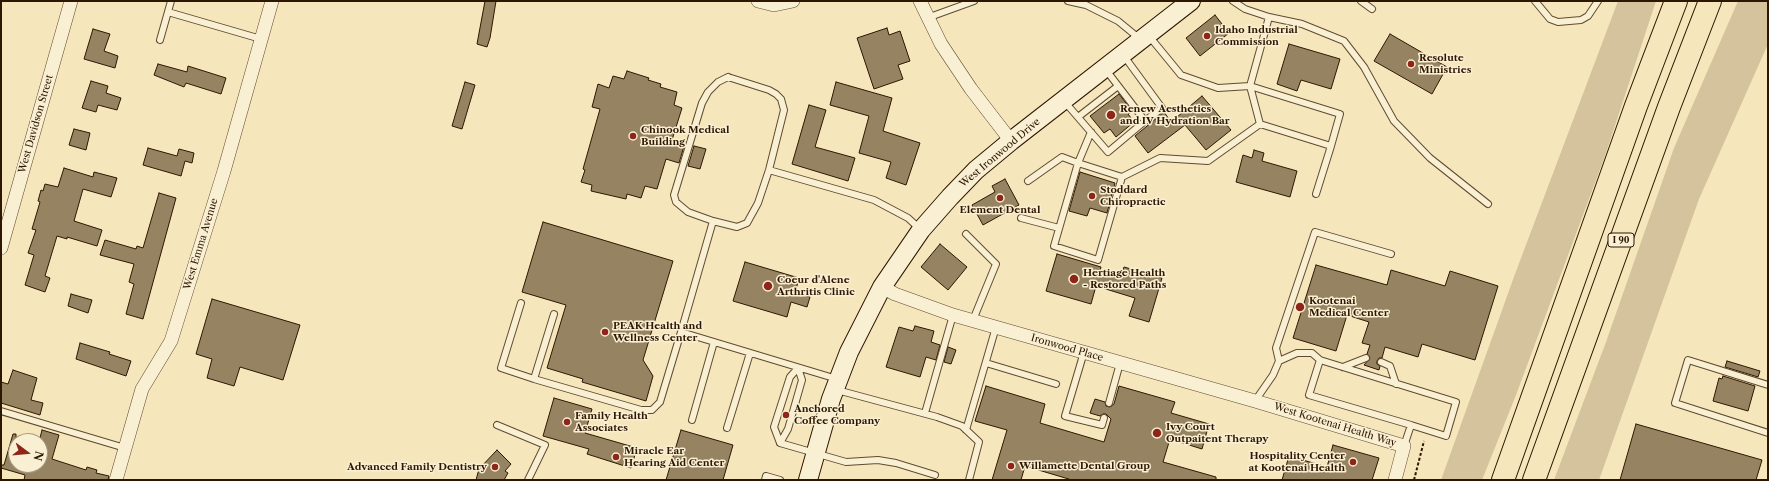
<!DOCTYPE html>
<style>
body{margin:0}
#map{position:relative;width:1769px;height:481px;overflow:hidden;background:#f6e6bb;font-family:"Libre Caslon Text",serif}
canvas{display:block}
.frame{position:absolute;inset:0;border:2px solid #2e1702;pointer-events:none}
.north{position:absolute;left:8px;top:433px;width:40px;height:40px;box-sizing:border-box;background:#f9efd3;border:1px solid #a8997f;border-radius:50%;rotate:106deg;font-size:11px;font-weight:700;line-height:16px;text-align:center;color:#2e1702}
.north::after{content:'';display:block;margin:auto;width:14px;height:18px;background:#8f2418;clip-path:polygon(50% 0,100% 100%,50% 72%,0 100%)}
</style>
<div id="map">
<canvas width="1769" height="481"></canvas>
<div class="frame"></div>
<div class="north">N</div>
</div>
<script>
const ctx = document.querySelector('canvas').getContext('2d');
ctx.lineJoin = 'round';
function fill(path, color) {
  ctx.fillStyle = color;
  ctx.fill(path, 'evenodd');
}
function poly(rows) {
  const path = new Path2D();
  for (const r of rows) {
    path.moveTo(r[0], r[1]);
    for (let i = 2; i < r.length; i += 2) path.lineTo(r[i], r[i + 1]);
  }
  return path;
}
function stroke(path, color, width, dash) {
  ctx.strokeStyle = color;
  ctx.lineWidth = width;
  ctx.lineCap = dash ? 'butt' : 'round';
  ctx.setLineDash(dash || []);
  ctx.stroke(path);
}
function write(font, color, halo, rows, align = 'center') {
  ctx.font = font + ' "Libre Caslon Text",serif';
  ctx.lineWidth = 3;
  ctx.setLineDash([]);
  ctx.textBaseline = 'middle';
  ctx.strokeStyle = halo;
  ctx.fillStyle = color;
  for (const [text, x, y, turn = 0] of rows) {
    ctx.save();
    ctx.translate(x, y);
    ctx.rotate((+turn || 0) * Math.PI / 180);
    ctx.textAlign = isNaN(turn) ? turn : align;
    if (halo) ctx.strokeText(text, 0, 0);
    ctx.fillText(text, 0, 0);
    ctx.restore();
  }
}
fill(poly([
 [1618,1,1656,1,1605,156,1516,395,1482,480,1441,480,1515,274],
 [1738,1,1768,1,1768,44,1699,199,1599,480,1554,480,1606,342,1674,148]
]), '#d4c39c');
const building = poly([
 [485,1,496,1,490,38,487,47,477,44,485,1],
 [1215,15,1229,33,1200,56,1186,38,1215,15],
 [887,28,889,35,900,31,910,61,898,65,903,79,874,89,857,38,887,28],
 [93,29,110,34,104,51,118,56,115,68,84,59,93,29],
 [1390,34,1447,67,1432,94,1374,61,1390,34],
 [1289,44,1340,59,1331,89,1301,80,1297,91,1277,84,1289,44],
 [158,64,187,72,188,66,226,78,221,94,186,83,184,87,154,75,158,64],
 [627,71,649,78,648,80,661,84,660,87,677,92,674,105,682,108,672,140,685,143,679,163,666,159,657,189,645,186,641,198,627,194,626,199,591,191,592,185,581,182,585,170,583,169,600,109,592,107,598,84,609,88,613,76,624,79,627,71],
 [91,81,108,86,106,93,121,98,117,110,98,105,96,112,82,108,91,81],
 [465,82,475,85,462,129,452,126,465,82],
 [836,82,892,98,883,131,920,143,906,185,886,178,891,162,859,153,869,116,830,105,836,82],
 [1119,94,1132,111,1128,114,1134,122,1116,137,1110,129,1104,133,1090,116,1119,94],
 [1202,96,1231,130,1206,150,1185,125,1148,153,1135,136,1164,112,1171,122,1202,96],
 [809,105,826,110,815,147,855,158,848,181,792,164,809,105],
 [74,129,90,133,86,150,69,145,74,129],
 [694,146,706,149,700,169,688,166,694,146],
 [148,148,177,156,179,149,194,153,192,163,185,161,181,176,143,165,148,148],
 [1254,150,1264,153,1262,161,1297,171,1290,197,1236,182,1243,155,1252,158,1254,150],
 [64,168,93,177,94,172,117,178,111,197,83,189,74,221,102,230,97,246,67,237,67,239,57,236,45,276,50,278,45,292,25,285,34,255,28,253,36,230,32,229,40,202,38,201,41,190,43,191,45,184,58,187,64,168],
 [1080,172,1115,183,1107,213,1090,208,1087,216,1069,211,1080,172],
 [1005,179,1019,205,983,225,972,205,995,192,992,186,1005,179],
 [159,193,176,198,143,319,126,314,134,284,129,282,134,264,100,255,105,240,136,249,137,246,143,248,159,193],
 [543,222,673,261,643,360,653,376,646,401,582,382,583,379,547,368,566,305,522,292,543,222],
 [940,244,967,267,948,290,921,267,940,244],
 [1057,254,1101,267,1100,271,1121,277,1124,267,1162,278,1149,322,1129,316,1135,298,1096,286,1091,304,1046,291,1057,254],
 [745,262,799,278,795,293,810,297,807,307,791,302,787,317,733,301,745,262],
 [1316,265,1387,285,1391,270,1445,286,1450,271,1498,286,1475,360,1422,344,1418,357,1385,347,1382,358,1379,358,1377,361,1377,364,1380,366,1379,370,1364,365,1370,358,1367,354,1370,345,1362,343,1369,322,1347,315,1336,351,1293,338,1316,265],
 [71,294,92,300,88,313,68,306,71,294],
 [212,299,300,325,283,380,240,367,234,386,207,378,212,359,196,354,212,299],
 [915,326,934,331,931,342,940,345,936,360,926,357,920,377,886,367,899,327,913,331,915,326],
 [80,343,110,352,109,354,131,361,126,376,76,359,80,343],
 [948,347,956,350,951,364,944,362,948,347],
 [1727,361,1760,371,1758,377,1725,367,1727,361],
 [13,370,37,378,31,400,43,403,40,415,1,403,1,382,8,384,13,370],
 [1723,376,1755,386,1748,411,1713,401,1719,378,1722,379,1723,376],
 [986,386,1045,404,1040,423,1104,442,1111,419,1106,414,1103,414,1100,416,1090,413,1095,399,1105,402,1106,406,1110,407,1114,404,1119,386,1175,402,1171,413,1209,424,1202,449,1170,439,1163,462,1216,477,1216,480,1072,480,1025,466,1021,480,992,480,1007,430,975,421,986,386],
 [554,398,592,409,585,433,637,448,631,468,587,454,589,449,543,436,554,398],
 [1636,424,1762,460,1756,480,1620,480,1636,424],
 [42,430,59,435,52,459,86,470,87,467,97,470,96,473,109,476,108,480,24,480,25,475,1,468,1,465,4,465,13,434,16,434,16,465,40,465,40,438,42,430],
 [681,430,733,445,723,480,666,480,681,430],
 [1333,445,1379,458,1372,480,1282,480,1289,456,1327,467,1333,445],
 [497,450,511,464,505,471,508,473,504,480,476,480,479,469,497,450]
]);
fill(building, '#968362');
stroke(building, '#2e1702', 1);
const lane = poly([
 [1068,1,1086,5,1118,21,1140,39],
 [1233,1,1245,9,1269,17,1302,24,1344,41,1364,67,1394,121,1430,158,1488,204],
 [1361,1,1372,9],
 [1535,1,1550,19,1558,22,1581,20,1588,16,1598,1],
 [168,12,261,39],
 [927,18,974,1],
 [1149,36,1181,75,1218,88,1250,86,1269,17],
 [160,40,171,1],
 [1106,70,1145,121,1162,108,1124,56],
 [728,77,769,90,776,94,781,99,784,110,769,170,758,203,747,223,737,227,713,221,688,212,676,202,674,195,702,103,708,92,718,82,728,77],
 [1250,86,1340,114,1331,146,1260,124],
 [1250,86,1260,124],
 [1064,101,1108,152,1145,121],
 [1078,117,1118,86],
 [769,170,874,200,908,218,920,229],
 [1122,177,1098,260,1054,246,1078,163,1122,177,1160,158,1208,161,1260,124],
 [1028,181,1062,157,1078,163,1091,132],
 [1316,194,1331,146],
 [1021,218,1059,228],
 [713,221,681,332,837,379],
 [966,234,996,264,973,320],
 [521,303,501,368,534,379],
 [554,314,534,379,641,410,652,410,660,402,681,332],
 [1084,352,1065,416,1102,425,1104,418],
 [1279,361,1276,348,1315,232,1391,254],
 [1381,362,1390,366,1396,384],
 [986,363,1056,384],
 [1343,367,1366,358],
 [798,368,802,380,788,429,780,443,774,427,790,377,798,368],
 [1768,385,1688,360,1675,403,1768,433],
 [837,390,937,417,962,426,979,442,969,480],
 [1255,401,1273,375,1279,361,1297,353,1312,353,1320,360],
 [1109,403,1120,363],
 [1,411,125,448],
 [925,413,953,315],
 [692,420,714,342],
 [497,425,545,445,528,480],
 [727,428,750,353],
 [966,430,996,327],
 [780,443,846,462,878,460,896,463,935,475],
 [1404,446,1411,425,1446,436,1456,402,1320,360,1309,395,1411,425],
 [765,480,766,476,780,480]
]);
const street = poly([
 [758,1,774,5,793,1],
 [920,1,941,44,971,89,1011,141],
 [1,248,71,1],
 [882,287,895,294,953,315,1255,401,1404,446,1395,480],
 [116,480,142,389,171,341,224,171,272,1]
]);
const secondary = poly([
 [808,480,831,399,849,352,882,287,921,230,950,197,976,170,1011,141,1191,1]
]);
const highway = poly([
 [1503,480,1636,106,1676,1],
 [1534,480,1669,107,1710,1]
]);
stroke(lane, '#604b30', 8);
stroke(street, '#604b30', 14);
stroke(secondary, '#2e1702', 20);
stroke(highway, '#2e1702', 24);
stroke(poly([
 [1414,480,1424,441]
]), '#2e1702', 2, [3, 2]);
stroke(lane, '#f9efd3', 6);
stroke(street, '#f9efd3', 13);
stroke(secondary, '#f9efd3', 18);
stroke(highway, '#f6e6bb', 22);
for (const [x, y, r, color] of [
 [1207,36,4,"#8f2418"],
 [1411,64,4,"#8f2418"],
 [1111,115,5,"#8f2418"],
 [633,136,4,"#8f2418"],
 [1092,196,4,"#8f2418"],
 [1000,198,4,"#8f2418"],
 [1074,279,5,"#8f2418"],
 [768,286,5,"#8f2418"],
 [1300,307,5,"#8f2418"],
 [605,332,4,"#8f2418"],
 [786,415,4,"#8f2418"],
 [567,422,4,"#8f2418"],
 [1157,433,5,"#8f2418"],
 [616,457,4,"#8f2418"],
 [1353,462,4,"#8f2418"],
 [1011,466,4,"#8f2418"],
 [495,467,4,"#8f2418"]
]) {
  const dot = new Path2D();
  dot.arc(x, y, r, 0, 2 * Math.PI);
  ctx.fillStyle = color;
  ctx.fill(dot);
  stroke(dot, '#f9efd3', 1.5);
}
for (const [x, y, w] of [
 [1621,240,26]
]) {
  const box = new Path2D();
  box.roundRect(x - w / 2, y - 7, w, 14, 3);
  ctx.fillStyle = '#f9efd3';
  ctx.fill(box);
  stroke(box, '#2e1702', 1);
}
write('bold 9px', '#2e1702', null, [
 ["I 90",1621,240]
]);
write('bold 10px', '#2e1702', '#f9efd3', [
 ["Idaho Industrial",1215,30],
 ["Commission",1215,42],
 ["Resolute",1419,58],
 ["Ministries",1419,70],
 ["Renew Aesthetics",1120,109],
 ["and IV Hydration Bar",1120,121],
 ["Chinook Medical",641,130],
 ["Building",641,142],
 ["Stoddard",1100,190],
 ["Chiropractic",1100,202],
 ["Element Dental",1000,210,"center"],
 ["Hertiage Health",1083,273],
 ["- Restored Paths",1083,285],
 ["Coeur d'Alene",777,280],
 ["Arthritis Clinic",777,292],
 ["Kootenai",1309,301],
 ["Medical Center",1309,313],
 ["PEAK Health and",613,326],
 ["Wellness Center",613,338],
 ["Anchored",794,409],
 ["Coffee Company",794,421],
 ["Family Health",575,416],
 ["Associates",575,428],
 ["Ivy Court",1166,427],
 ["Outpaitent Therapy",1166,439],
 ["Miracle Ear",624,451],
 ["Hearing Aid Center",624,463],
 ["Hospitality Center",1345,456,"right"],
 ["at Kootenai Health",1345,468,"right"],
 ["Willamette Dental Group",1019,466],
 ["Advanced Family Dentistry",487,467,"right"]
], 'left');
write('10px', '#2e1702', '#f9efd3', [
 ["West Davidson Street",36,124,-74],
 ["West Ironwood Drive",1000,153,-40],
 ["West Emma Avenue",201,244,-73],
 ["Ironwood Place",1067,348,16],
 ["West Kootenai Health Way",1335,425,17]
]);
</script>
